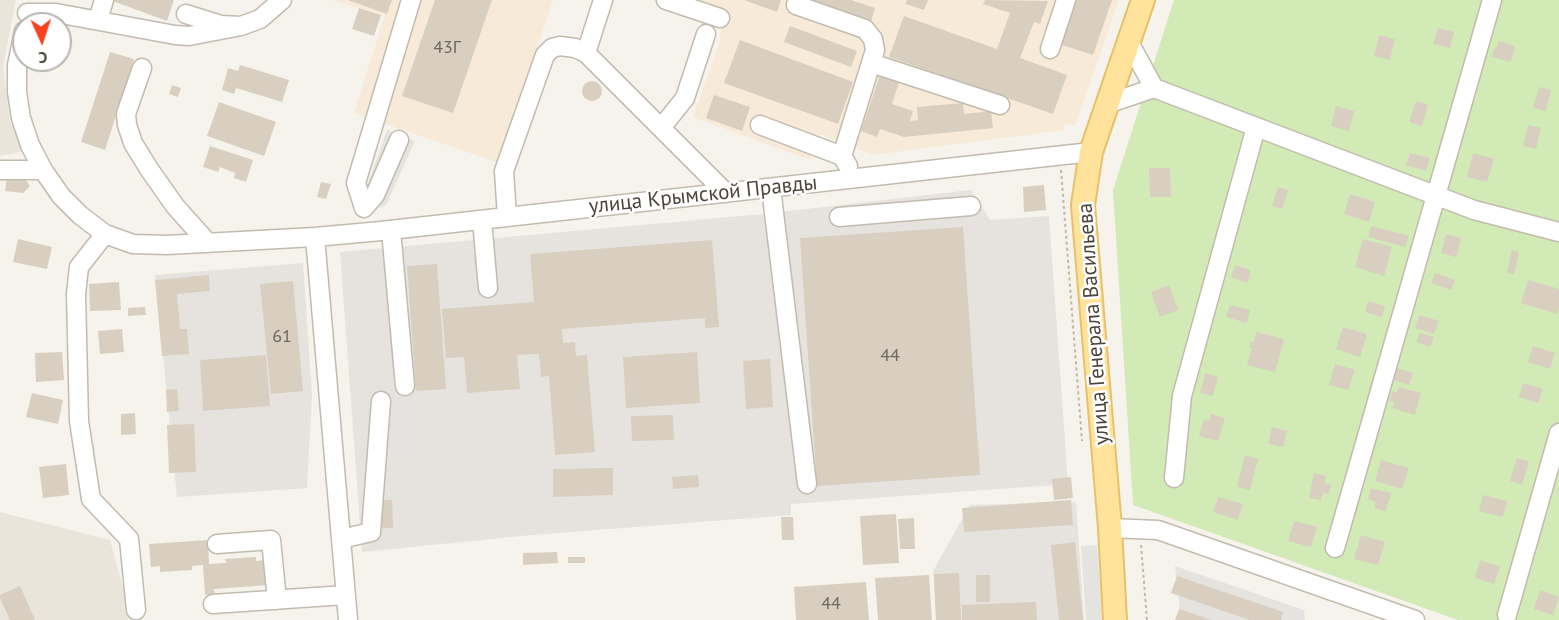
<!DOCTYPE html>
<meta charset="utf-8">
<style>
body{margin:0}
#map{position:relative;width:1559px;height:620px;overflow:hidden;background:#f6f3ec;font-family:"PT Sans",sans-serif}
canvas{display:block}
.north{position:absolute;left:12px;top:12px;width:60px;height:60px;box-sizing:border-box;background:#fff;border:2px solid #b7b4b0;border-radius:50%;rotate:177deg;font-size:16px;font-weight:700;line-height:24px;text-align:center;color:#4b4439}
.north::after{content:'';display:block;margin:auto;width:21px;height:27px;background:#fc3f1d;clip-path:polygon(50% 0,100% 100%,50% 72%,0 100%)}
</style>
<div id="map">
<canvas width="1559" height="620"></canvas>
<div class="north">С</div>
</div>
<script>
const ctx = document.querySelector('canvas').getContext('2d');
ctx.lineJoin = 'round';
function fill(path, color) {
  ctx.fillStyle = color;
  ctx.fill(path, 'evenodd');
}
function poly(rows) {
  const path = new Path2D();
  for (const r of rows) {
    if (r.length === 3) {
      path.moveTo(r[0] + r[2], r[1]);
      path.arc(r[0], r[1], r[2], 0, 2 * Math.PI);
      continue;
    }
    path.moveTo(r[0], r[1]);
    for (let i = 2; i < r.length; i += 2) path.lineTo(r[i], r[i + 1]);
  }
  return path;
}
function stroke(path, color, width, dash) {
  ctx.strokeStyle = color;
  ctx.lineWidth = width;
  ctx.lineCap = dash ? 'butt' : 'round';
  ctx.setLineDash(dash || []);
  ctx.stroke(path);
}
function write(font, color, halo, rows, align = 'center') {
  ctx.font = font + ' "PT Sans",sans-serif';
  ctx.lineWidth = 5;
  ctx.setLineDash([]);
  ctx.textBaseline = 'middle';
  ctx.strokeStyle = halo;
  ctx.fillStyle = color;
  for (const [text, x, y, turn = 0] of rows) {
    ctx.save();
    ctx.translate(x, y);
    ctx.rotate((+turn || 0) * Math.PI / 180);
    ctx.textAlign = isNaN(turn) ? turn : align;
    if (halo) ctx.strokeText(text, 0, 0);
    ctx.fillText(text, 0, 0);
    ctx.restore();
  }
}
fill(poly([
 [0,0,16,0,3,67,10,121,25,151,0,156],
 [0,512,110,540,132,620,0,620]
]), '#eae5da');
fill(poly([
 [332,0,553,0,499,163,354,113,385,15],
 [652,0,1119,0,1075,126,1065,123,1063,130,873,155,820,134,810,160,693,117,720,41,721,25]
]), '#f7ead8');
fill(poly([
 [971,190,990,220,1049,216,1068,484,791,504,791,515,532,535,362,552,340,252,763,214],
 [303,263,312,394,307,488,177,497,155,275],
 [1076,502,1084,620,936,620,933,571,970,505]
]), '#e6e2dd');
fill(poly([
 [1174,0,1559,0,1559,620,1458,620,1133,505,1113,190]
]), '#d2eab5');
fill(poly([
 [387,130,415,141,386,205,379,208,372,201,367,186],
 [413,388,418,457,370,460,365,392],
 [1097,545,1102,620,1086,620,1081,546],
 [1175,566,1304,610,1305,620,1181,620]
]), '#e5e3e0');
fill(poly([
 [110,0,174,0,167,21],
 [348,0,392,0,387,14],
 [435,0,492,0,453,113,402,96],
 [744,0,781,0,777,12],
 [811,0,851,0,875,8,871,21],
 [907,0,928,0,924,10,905,4],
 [985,0,1048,1,1040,24,1034,22,1020,58,1067,75,1053,114,889,57,904,16,997,49,1010,13,983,4],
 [1071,0,1112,0,1093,55,1056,43],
 [359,8,381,15,374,36,352,29],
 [790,26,857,51,851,67,784,42],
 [1438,28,1454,32,1450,48,1433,44],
 [1379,35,1395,39,1390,60,1374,56],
 [740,40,853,82,838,124,724,83],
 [1499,41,1515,46,1511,62,1492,57,1494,48,1496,49],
 [110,52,134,59,105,150,81,142],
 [240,65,289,80,282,102,236,88,234,94,222,90,228,68,238,71],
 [880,75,899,82,892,104,913,111,910,121,918,120,917,107,963,103,964,114,991,111,993,128,904,137,880,129,877,137,861,131],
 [592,91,10],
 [172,85,181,88,178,97,169,94],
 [1539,87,1551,90,1546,111,1533,108],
 [714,95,750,107,742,131,706,118],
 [1416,101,1428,105,1422,126,1409,122],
 [219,102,276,122,264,156,207,136],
 [1336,106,1354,111,1349,131,1331,126],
 [1528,125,1541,128,1536,149,1523,146],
 [210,146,253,160,246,182,234,178,235,173,220,167,218,172,203,167],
 [1410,153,1430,158,1426,171,1406,165],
 [1473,153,1494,159,1487,182,1467,177],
 [1149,168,1170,168,1171,197,1150,197],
 [7,177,25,179,30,186,23,193,5,191],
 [321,182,331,184,326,199,317,197],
 [1044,185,1046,210,1024,212,1023,187],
 [1278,187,1288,190,1282,209,1272,206],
 [1350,194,1375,202,1369,222,1344,214],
 [1371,226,1409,236,1405,247,1368,237],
 [963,227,980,475,817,486,800,238],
 [1446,234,1461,238,1456,257,1441,253],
 [18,239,52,247,47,269,13,262],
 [1363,239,1392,247,1384,276,1355,267],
 [712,240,719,327,705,328,705,318,562,329,563,343,575,342,576,356,587,355,595,452,555,455,549,376,541,377,539,354,517,355,520,389,467,393,464,357,446,358,442,309,534,302,530,254],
 [1512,250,1519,252,1514,274,1507,272],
 [437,264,446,389,416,391,407,266],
 [1235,265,1251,271,1247,283,1231,277],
 [1435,273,1455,280,1451,290,1431,283],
 [209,275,210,291,177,294,180,329,187,329,189,354,162,356,155,280],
 [1528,280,1559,289,1559,307,1557,314,1521,303],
 [293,281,303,391,271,394,260,284],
 [119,282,121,310,90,311,89,284],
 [1169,285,1178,310,1160,317,1151,292],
 [1368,301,1385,306,1382,317,1365,312],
 [1230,305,1250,310,1247,323,1226,317],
 [145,307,146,315,128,316,128,308],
 [1419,315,1439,321,1434,334,1415,328],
 [1343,327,1367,334,1360,357,1336,349],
 [122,329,124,352,100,354,98,331],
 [1256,332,1284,339,1275,372,1247,365,1252,348,1249,347,1251,341,1254,342],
 [1420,333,1434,337,1430,347,1416,342],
 [1533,346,1555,353,1550,369,1528,362],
 [62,352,64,380,36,382,35,353],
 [697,352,700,403,626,408,623,357],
 [266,355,270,406,203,411,200,360],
 [770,359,773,407,746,409,743,361],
 [1335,364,1355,370,1348,390,1329,385],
 [1397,368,1413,373,1409,385,1393,380],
 [1205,373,1218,377,1213,396,1200,393],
 [1523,383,1543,389,1538,403,1519,397],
 [1398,387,1421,393,1415,415,1392,408,1394,402,1389,401,1392,391,1397,393],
 [177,389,179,411,167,412,166,390],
 [32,393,63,400,58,424,26,417],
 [135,413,136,434,121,435,121,414],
 [1211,414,1225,418,1218,441,1199,436,1204,419,1209,420],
 [673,415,674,440,632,441,631,416],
 [194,424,196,472,169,473,167,425],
 [1272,427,1287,431,1283,447,1268,444],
 [1245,455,1258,459,1250,490,1237,487],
 [1517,458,1529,462,1522,485,1510,481],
 [1381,460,1409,468,1402,489,1375,481],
 [66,464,69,495,43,498,39,467],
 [613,468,613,495,553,497,553,469],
 [1314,473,1326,476,1325,483,1331,484,1329,494,1323,493,1321,500,1309,498],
 [698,475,699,487,673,489,672,477],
 [1071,477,1073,498,1054,500,1052,479],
 [1371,488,1391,493,1386,511,1374,508,1376,502,1368,499],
 [1483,495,1507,501,1503,517,1479,511],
 [1218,497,1243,504,1238,520,1213,512],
 [376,500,392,500,393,528,377,528],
 [1071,500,1073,525,964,532,962,508],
 [896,514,899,563,863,565,860,516],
 [781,517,793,517,794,540,782,540],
 [914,518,915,549,900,549,898,519],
 [1294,521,1317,527,1311,547,1288,541],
 [1361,535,1385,542,1378,565,1354,559],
 [208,540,209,564,226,563,225,559,256,557,256,561,264,560,265,571,269,570,270,585,214,589,215,594,205,595,203,565,192,566,192,570,160,572,160,566,151,567,149,544],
 [1075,542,1083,620,1059,620,1051,545],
 [557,552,558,563,523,565,523,553],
 [568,557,585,557,585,563,568,563],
 [1480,560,1500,567,1494,584,1475,578],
 [959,573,961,620,936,620,934,574],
 [929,575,932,620,878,620,875,578],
 [976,575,990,575,990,602,976,602],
 [1177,576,1283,612,1281,620,1250,620,1171,593],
 [866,582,869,620,796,620,794,587],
 [20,586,35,620,10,620,0,598,0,595],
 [1540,590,1559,597,1553,615,1534,609],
 [1036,602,1037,620,962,620,962,605],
 [1179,609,1212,620,1175,620]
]), '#d8cfc1');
const minor = poly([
 [666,0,720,18],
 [796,5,865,29,873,39,875,50,871,63],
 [27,13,56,13,175,35,189,36,241,26],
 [186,14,221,25,241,26,260,19,282,0],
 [98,20,104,0],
 [24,31,17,65,17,92,21,118,30,145,43,170,61,196,80,215,105,234,133,244,167,245,315,237,381,231,1091,152],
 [1050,49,1066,0],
 [586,53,603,0],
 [142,68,126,114,127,125,133,143,149,169,175,206,208,243],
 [1154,88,1474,210,1559,232],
 [1110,103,1154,88,1129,42],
 [760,125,842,156,848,166],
 [661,128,685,98,706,34],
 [399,140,375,195,364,208,356,183,411,0],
 [842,156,871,63,1000,105],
 [0,170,43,170],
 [771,188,807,484],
 [507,217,504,171,545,55,552,48,560,46,575,48,586,53,726,193],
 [839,217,971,206],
 [482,220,488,288],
 [391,230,405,386],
 [105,234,79,267,76,294,79,421,91,499,129,539,136,610],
 [315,237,348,620],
 [1174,478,1182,396,1256,127],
 [1110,528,1158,530,1415,620],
 [341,539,371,532,381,401],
 [217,544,271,540,277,600],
 [1335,548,1492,0],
 [213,604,345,595],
 [1507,615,1559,433]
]);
const major = poly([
 [1115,620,1110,528,1083,205,1091,152,1143,0]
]);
stroke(minor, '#c2bbae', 21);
stroke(major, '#e6c16a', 26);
stroke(poly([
 [1061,170,1082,441],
 [1141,545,1147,620]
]), '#c4b79f', 2, [3, 3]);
stroke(minor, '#fff', 18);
stroke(major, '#ffe39c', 22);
write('18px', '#6e675b', null, [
 ["43Г",447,48],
 ["61",282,337],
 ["44",890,356],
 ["44",831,604]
]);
write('21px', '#4b4439', '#fff', [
 ["улица Крымской Правды",703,195,-6],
 ["улица Генерала Васильева",1094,324,-94]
]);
</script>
